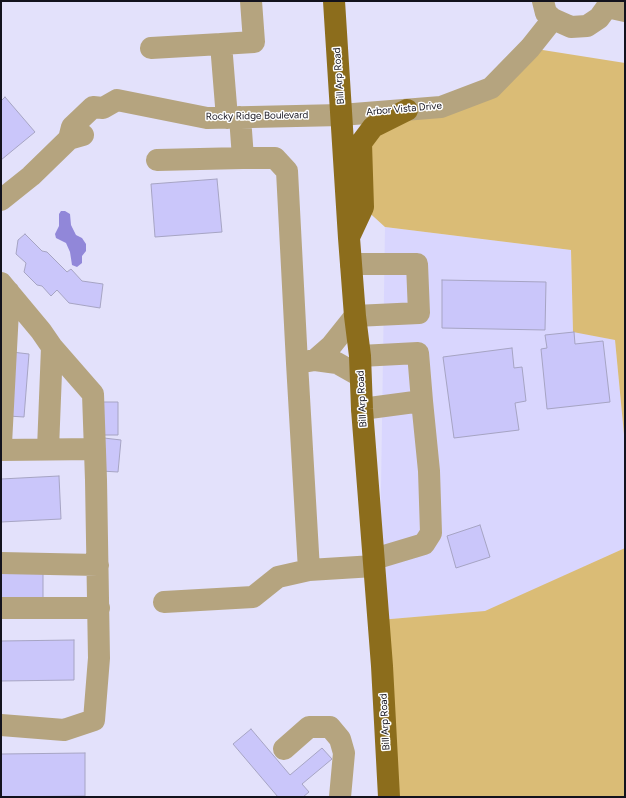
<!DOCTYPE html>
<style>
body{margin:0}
#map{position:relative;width:626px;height:798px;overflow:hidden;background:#e3e1fb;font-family:Figtree,sans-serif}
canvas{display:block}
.frame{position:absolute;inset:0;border:2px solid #13121d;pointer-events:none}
</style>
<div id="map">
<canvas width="626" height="798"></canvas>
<div class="frame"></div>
</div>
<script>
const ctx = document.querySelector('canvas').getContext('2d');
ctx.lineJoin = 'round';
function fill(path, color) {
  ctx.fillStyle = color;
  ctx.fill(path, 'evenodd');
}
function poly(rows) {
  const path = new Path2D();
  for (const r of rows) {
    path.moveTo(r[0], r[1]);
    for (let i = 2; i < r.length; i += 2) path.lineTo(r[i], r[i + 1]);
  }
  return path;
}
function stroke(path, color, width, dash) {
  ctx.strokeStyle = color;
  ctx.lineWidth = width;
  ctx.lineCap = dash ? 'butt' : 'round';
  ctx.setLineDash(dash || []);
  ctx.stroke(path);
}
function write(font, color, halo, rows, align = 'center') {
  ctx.font = font + ' Figtree,sans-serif';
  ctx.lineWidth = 3;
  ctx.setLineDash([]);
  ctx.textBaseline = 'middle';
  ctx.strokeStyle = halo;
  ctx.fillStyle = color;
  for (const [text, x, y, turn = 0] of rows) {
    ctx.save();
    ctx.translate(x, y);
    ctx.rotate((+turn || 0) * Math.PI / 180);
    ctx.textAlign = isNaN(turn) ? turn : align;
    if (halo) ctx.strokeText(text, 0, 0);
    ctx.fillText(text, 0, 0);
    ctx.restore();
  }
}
fill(poly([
 [385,227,571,250,573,331,615,340,625,445,625,548,485,612,379,620]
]), '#d9d6fe');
fill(poly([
 [530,48,625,63,625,445,615,340,573,332,571,250,385,227,363,207,373,127,491,88],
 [625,548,625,797,389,797,379,620,485,611]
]), '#dabc76');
fill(poly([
 [61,211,65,211,70,214,71,225,76,235,82,238,86,244,86,251,82,256,82,263,77,267,72,265,70,252,66,243,56,238,55,234,59,226,59,214]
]), '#9187d9');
const building = poly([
 [5,97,35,132,1,160,1,101,5,97],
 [217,179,222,232,155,237,151,184,217,179],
 [25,234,42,251,47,252,67,272,71,269,82,281,103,284,100,308,69,303,57,290,51,296,42,286,37,285,24,272,26,263,16,254,18,240,25,234],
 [442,280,546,282,545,330,442,328,442,280],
 [574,332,575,344,603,341,610,402,547,409,541,349,547,348,545,335,574,332],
 [512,348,514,368,522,367,526,401,515,403,519,430,454,438,443,357,512,348],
 [12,352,29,354,24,417,8,416,12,352],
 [103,402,118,402,118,435,103,435,103,402],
 [104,438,121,440,118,472,101,471,104,438],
 [59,476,61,519,1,522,1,479,59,476],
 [480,525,490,557,456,568,447,536,480,525],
 [1,569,43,569,43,603,1,603,1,569],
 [74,640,74,680,1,681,1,641,74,640],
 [251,729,290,775,322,748,332,759,302,784,309,792,303,797,278,797,233,744,251,729],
 [85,753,85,796,1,797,1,754,85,753]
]);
fill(building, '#cac6fa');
stroke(building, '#a6a4c3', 1);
stroke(poly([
 [543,1,546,13,553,19,571,27,587,26,599,18,607,7,608,1],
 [607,7,625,11],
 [221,44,254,42,251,1],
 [151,48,221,44,227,118],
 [240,117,243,158,275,158,287,171,297,363,315,360,337,363,360,376],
 [69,139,72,127,93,107,103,108,117,100,207,118,341,115,441,107,491,88,530,48,553,19],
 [157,160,243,158],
 [1,200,31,176,69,139,83,135],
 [1,283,41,331,52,347,93,394,96,480,99,658,94,720,64,730,1,725],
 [360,356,418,353,422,401,362,409],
 [315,360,331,346,355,316,419,313,417,264,351,264],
 [1,444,9,292],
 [48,449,52,347],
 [1,450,95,449],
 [374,559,424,544,431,533,429,471,422,401],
 [1,563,98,565],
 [309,570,374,566],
 [164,602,253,597,278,577,309,570,297,363],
 [1,608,99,608],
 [284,749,309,727,330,727,340,739,344,753,340,797]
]), '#b5a47f', 22);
stroke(poly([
 [334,1,349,238,355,316,360,356,362,409,382,666,389,797],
 [349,237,363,207,361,143,373,127,407,110]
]), '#8c6d1c', 22);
write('10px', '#13121d', '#fff', [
 ["Bill Arp Road",339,76,-94],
 ["Arbor Vista Drive",404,109,-5],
 ["Rocky Ridge Boulevard",257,116,-1],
 ["Bill Arp Road",362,399,-93],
 ["Bill Arp Road",385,722,-93]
]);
</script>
